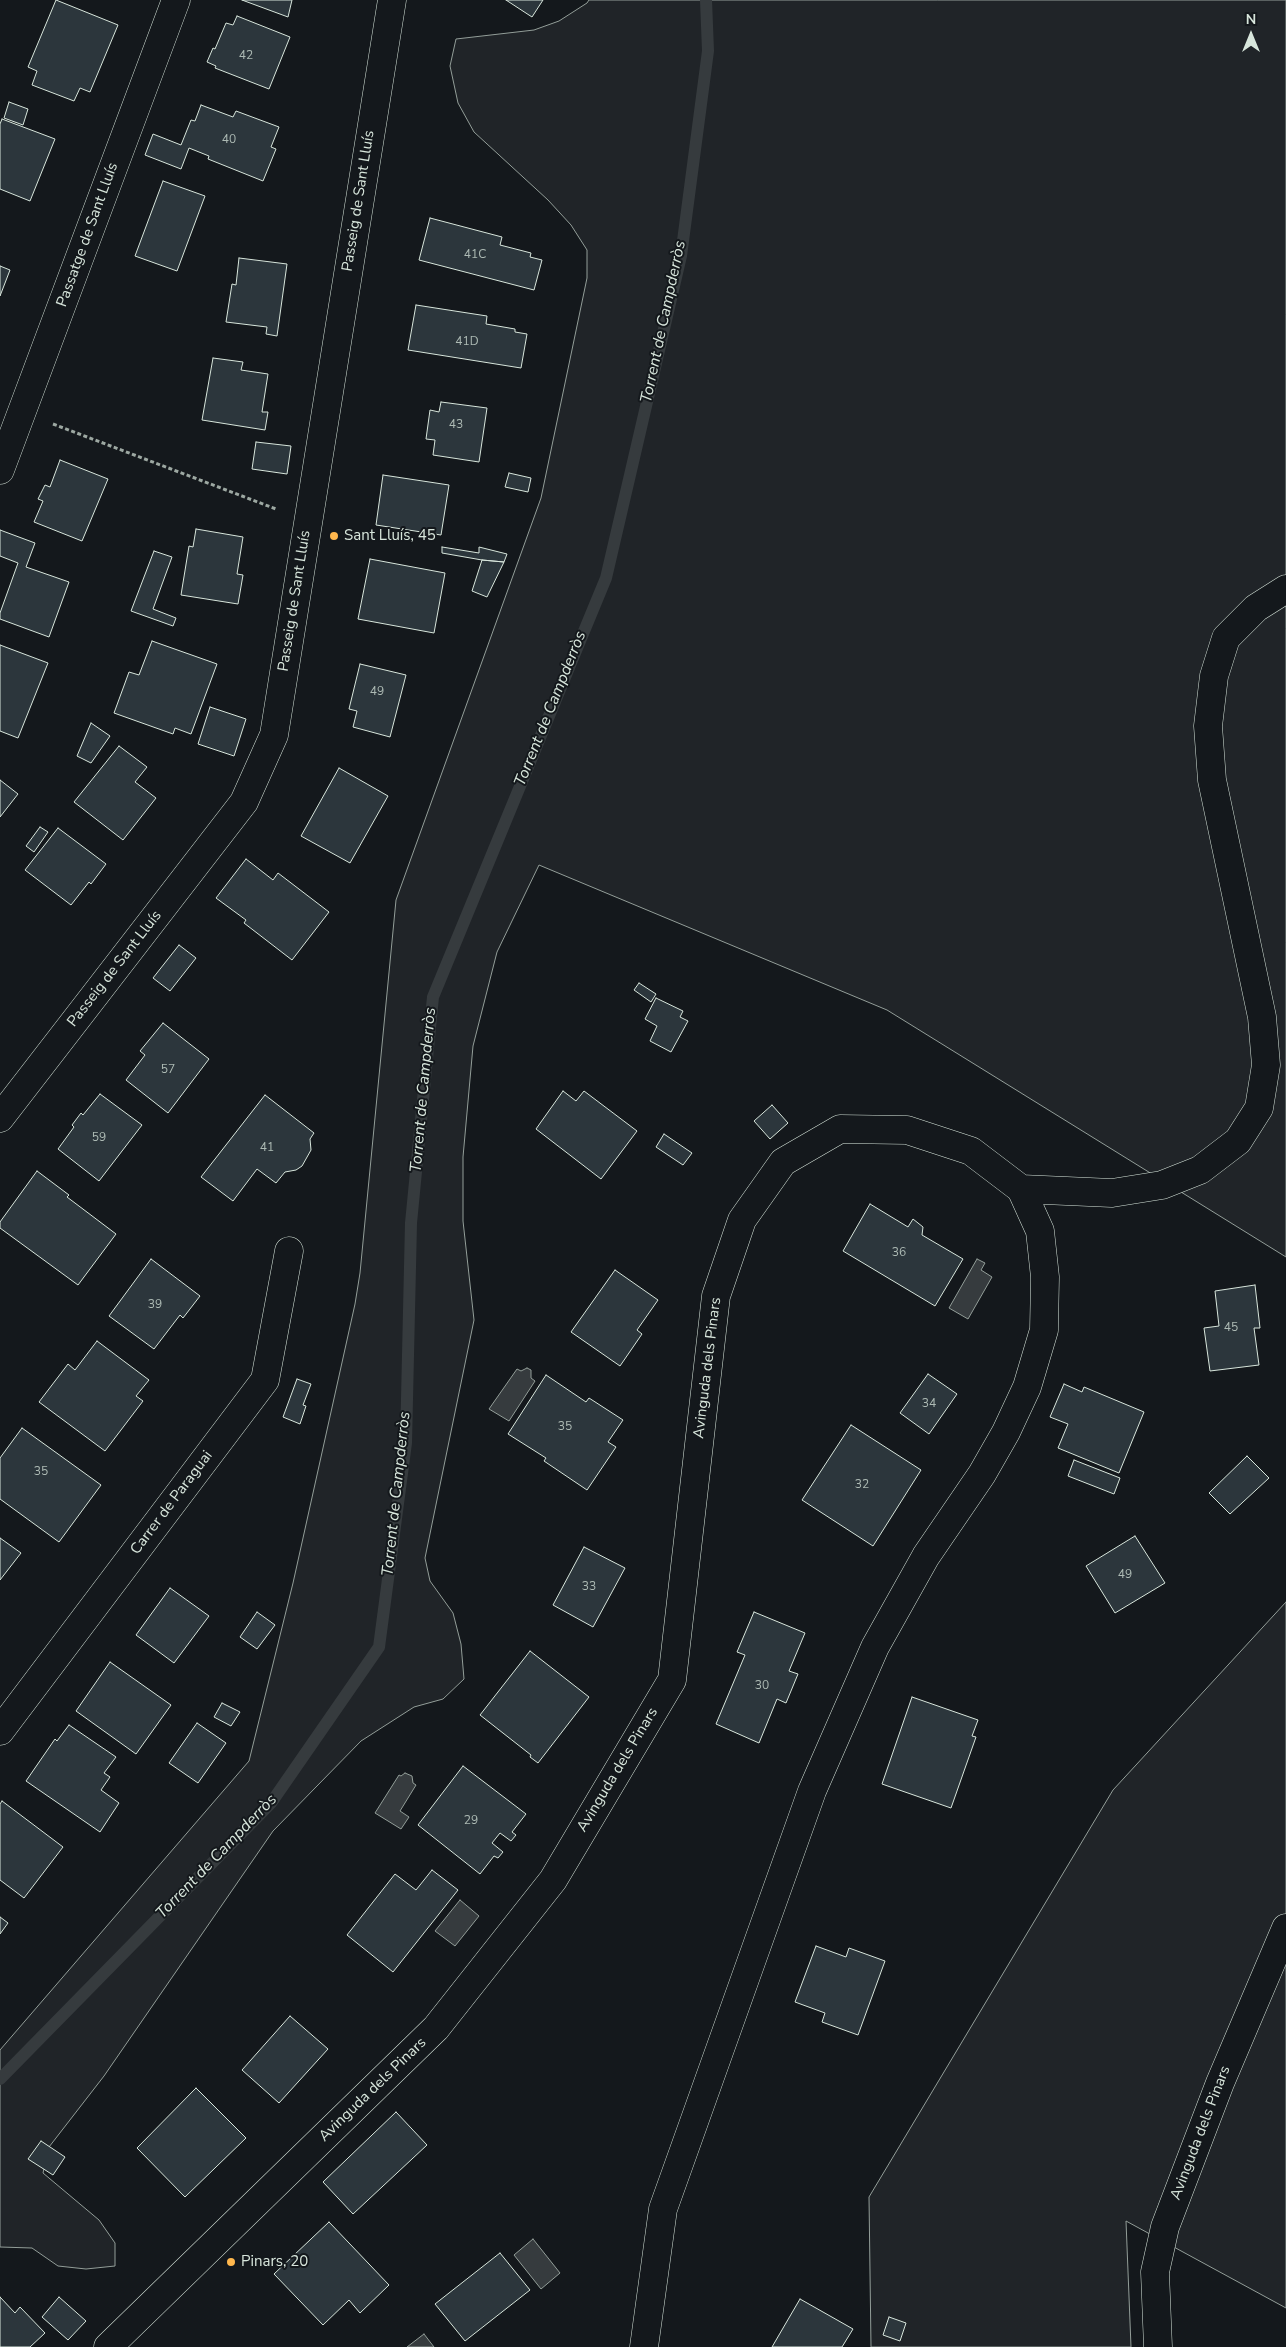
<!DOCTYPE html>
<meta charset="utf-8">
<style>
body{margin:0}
#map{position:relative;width:1286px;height:2347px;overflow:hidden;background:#14181c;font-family:"Nunito Sans",sans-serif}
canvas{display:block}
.north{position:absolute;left:1226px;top:10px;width:50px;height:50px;-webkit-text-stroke:4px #14181c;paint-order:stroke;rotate:0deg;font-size:14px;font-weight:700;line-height:20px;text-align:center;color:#d8e6dc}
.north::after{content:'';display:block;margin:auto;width:18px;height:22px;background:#d8e6dc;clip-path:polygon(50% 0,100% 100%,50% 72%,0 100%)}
</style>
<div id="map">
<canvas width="1286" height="2347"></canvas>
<div class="north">N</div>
</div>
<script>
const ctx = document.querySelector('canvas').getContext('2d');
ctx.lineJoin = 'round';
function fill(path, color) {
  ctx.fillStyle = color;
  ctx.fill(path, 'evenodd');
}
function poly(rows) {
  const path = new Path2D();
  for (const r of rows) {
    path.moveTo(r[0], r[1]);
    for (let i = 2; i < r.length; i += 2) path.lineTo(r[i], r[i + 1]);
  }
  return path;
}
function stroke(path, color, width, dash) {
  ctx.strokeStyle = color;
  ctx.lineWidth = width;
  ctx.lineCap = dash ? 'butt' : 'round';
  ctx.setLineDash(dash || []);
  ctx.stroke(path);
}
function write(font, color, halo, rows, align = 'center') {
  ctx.font = font + ' "Nunito Sans",sans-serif';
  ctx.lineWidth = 4;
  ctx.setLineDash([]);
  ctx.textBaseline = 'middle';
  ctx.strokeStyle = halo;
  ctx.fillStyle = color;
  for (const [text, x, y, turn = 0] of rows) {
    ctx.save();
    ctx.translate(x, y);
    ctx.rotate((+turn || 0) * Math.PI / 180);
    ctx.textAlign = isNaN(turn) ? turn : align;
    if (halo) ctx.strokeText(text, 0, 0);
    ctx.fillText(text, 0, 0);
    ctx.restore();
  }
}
const green = poly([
 [589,0,1286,0,1286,1257,887,1010,539,865,497,952,473,1046,463,1157,463,1221,474,1320,425,1558,430,1581,453,1613,461,1644,464,1679,443,1699,414,1707,361,1741,273,1831,104,2076,49,2147,43,2173,99,2220,115,2243,115,2266,86,2269,58,2266,32,2248,0,2247,0,2050,249,1761,293,1583,355,1304,360,1273,396,900,541,498,587,278,587,250,571,225,548,200,474,132,458,103,450,66,456,39,534,30,559,21,587,3,589,0],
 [1286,1602,1286,2308,1126,2221,1131,2347,871,2347,869,2197,1113,1790,1286,1602]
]);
fill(green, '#202428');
stroke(green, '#939e99', 1);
const water = poly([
 [977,1259,985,1263,981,1270,992,1277,968,1319,949,1308,977,1259],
 [527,1368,531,1370,531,1378,535,1381,509,1421,489,1409,517,1369,521,1371,527,1368],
 [405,1773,412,1776,413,1783,416,1785,400,1811,409,1817,401,1829,375,1813,399,1775,401,1776,405,1773],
 [460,1900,479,1916,455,1946,435,1931,460,1900],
 [533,2239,560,2273,541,2289,514,2255,533,2239],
 [424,2334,434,2347,407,2347,424,2334]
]);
fill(water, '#363b3e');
stroke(water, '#939e99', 1);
stroke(poly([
 [0,2079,271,1803,379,1647,406,1443,411,1223,433,997,606,578,681,256,708,51,706,0]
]), '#363b3e', 12);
const building = poly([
 [56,0,118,25,90,92,80,88,74,101,32,85,37,71,28,67,56,0],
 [242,0,292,0,288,17,242,0],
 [506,0,543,0,532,17,506,0],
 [237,16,290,37,269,89,215,68,216,66,207,62,213,48,215,49,226,23,233,25,237,16],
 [9,102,28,109,23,125,4,118,9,102],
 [201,105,233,117,236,111,279,127,271,147,276,149,263,181,208,159,209,156,189,148,181,169,145,155,153,134,181,145,191,120,195,121,201,105],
 [2,119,55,139,30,201,0,189,0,124,2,119],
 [163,181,205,196,177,271,135,256,163,181],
 [430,218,502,237,500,245,531,253,530,257,542,260,534,290,419,260,430,218],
 [239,258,287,264,277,336,266,334,267,327,226,322,232,284,236,285,239,258],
 [0,266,10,270,0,296,0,266],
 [416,305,487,316,486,324,515,329,515,332,527,334,521,368,408,350,416,305],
 [213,358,243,362,241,370,268,374,262,412,268,412,265,430,202,420,213,358],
 [441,402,487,408,479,462,433,455,435,440,426,439,430,410,439,412,441,402],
 [256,442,291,446,287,474,252,469,256,442],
 [60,460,108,479,82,541,34,522,43,501,38,499,45,485,50,487,60,460],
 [509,473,531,478,528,492,505,487,509,473],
 [383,475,449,485,441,535,376,525,383,475],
 [196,529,243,537,237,574,243,575,238,604,181,595,189,546,193,547,196,529],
 [0,530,35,543,26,567,69,582,49,637,0,619,0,613,18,563,0,556,0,530],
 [442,547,479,553,479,547,507,554,504,562,482,560,442,553,442,547],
 [154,551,172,557,153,609,176,618,173,626,131,611,154,551],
 [370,559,445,573,434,633,358,619,370,559],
 [482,560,504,562,487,597,472,591,482,560],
 [152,641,217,664,191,734,175,728,173,734,114,713,129,672,139,675,152,641],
 [0,645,48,663,18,738,0,731,0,645],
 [360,664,406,675,390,737,353,727,357,711,349,709,360,664],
 [210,707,246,719,234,756,198,744,210,707],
 [91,723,110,736,91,763,77,756,91,723],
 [119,746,147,767,135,782,156,798,123,840,74,802,119,746],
 [339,768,388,796,350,863,301,836,339,768],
 [0,780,18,794,0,817,0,780],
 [40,827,48,832,34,852,26,846,40,827],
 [58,828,106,864,91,884,89,882,71,905,25,870,58,828],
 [246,859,273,880,278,873,329,912,292,960,244,923,246,920,216,898,246,859],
 [179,945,196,958,170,991,153,978,179,945],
 [639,983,656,994,651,1002,634,990,639,983],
 [656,998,683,1011,680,1017,688,1021,671,1052,650,1041,657,1026,645,1019,656,998],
 [163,1023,209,1059,168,1113,126,1080,145,1055,140,1051,163,1023],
 [563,1091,576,1101,584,1091,637,1131,601,1179,536,1129,563,1091],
 [100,1094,142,1125,99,1181,58,1149,74,1127,72,1125,81,1113,83,1115,100,1094],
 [265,1095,314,1133,310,1139,311,1150,302,1166,296,1170,285,1172,276,1183,257,1169,233,1201,201,1177,265,1095],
 [772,1105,788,1123,770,1139,754,1121,772,1105],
 [664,1134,692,1153,683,1165,656,1147,664,1134],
 [37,1171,69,1195,67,1197,116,1234,78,1285,0,1228,0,1222,37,1171],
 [870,1204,908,1227,913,1219,923,1227,922,1235,963,1259,935,1306,843,1251,870,1204],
 [151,1259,200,1296,183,1318,180,1315,154,1349,109,1316,151,1259],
 [615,1270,658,1300,637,1330,642,1334,620,1366,571,1332,615,1270],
 [1255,1285,1260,1328,1254,1328,1259,1365,1210,1371,1204,1328,1219,1326,1215,1291,1255,1285],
 [97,1341,149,1380,136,1396,143,1401,105,1451,39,1402,68,1364,75,1370,97,1341],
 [928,1374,957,1394,929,1434,900,1413,928,1374],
 [546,1375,586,1402,589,1398,623,1420,608,1442,616,1447,587,1490,544,1461,546,1458,508,1434,546,1375],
 [297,1379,311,1384,303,1405,306,1406,300,1424,283,1417,297,1379],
 [1064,1384,1082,1392,1084,1387,1144,1412,1119,1473,1058,1448,1068,1424,1050,1417,1064,1384],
 [851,1425,921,1470,873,1546,802,1500,851,1425],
 [22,1428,101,1485,59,1542,0,1499,0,1458,22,1428],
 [1247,1456,1269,1478,1230,1514,1209,1493,1247,1456],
 [1074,1460,1120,1478,1114,1494,1068,1476,1074,1460],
 [1135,1536,1165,1583,1115,1613,1086,1566,1135,1536],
 [0,1538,21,1553,0,1580,0,1538],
 [584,1547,625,1568,593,1627,553,1605,584,1547],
 [170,1588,209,1616,174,1663,136,1635,170,1588],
 [257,1612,275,1625,257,1649,240,1637,257,1612],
 [754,1612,805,1633,789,1671,798,1674,786,1703,777,1699,759,1743,716,1724,745,1655,737,1652,754,1612],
 [530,1651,589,1697,538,1763,530,1757,531,1755,480,1715,530,1651],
 [110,1662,171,1705,136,1754,76,1711,110,1662],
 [912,1697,978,1720,972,1736,976,1737,951,1808,882,1784,912,1697],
 [222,1703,240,1712,231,1726,214,1717,222,1703],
 [197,1723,226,1743,198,1783,169,1763,197,1723],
 [69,1725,116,1757,104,1773,110,1777,101,1790,119,1803,100,1832,26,1781,55,1739,57,1741,69,1725],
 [463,1766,526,1814,512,1832,516,1835,511,1841,500,1833,492,1843,503,1852,498,1858,494,1856,480,1874,418,1825,463,1766],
 [2,1801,63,1847,24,1898,0,1880,0,1804,2,1801],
 [432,1870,458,1890,393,1972,347,1935,395,1874,416,1890,432,1870],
 [0,1917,8,1923,0,1934,0,1917],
 [816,1946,846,1957,849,1948,885,1961,858,2035,822,2022,825,2013,795,2002,816,1946],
 [290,2016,328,2049,279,2103,242,2070,290,2016],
 [196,2088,246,2138,185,2197,137,2148,196,2088],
 [396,2112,427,2145,353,2214,323,2182,396,2112],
 [41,2141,65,2157,53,2175,28,2159,41,2141],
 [329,2222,389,2285,360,2313,349,2300,323,2325,274,2274,329,2222],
 [500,2253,530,2290,465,2341,435,2304,500,2253],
 [0,2297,15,2313,20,2307,45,2333,30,2347,0,2347,0,2297],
 [59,2297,86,2321,68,2340,42,2317,59,2297],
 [800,2299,853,2329,842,2347,772,2347,800,2299],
 [889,2317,906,2323,900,2341,883,2335,889,2317]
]);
fill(building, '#2c363c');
stroke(building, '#d8e6dc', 1);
const street = poly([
 [0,470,176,0],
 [0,1118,244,802,274,735,392,0],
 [1021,1189,1112,1193,1162,1185,1200,1170,1238,1141,1259,1108,1266,1065,1262,1017,1212,780,1208,726,1214,676,1226,638,1256,608,1286,589],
 [0,1731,265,1380,289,1251],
 [108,2347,436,2028,553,1880,672,1680,716,1296,742,1220,783,1162,840,1129,907,1130,971,1151,1021,1189,1040,1231,1045,1277,1044,1330,1027,1387,1006,1432,982,1474,926,1556,875,1647,812,1791,663,2209,644,2347],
 [1158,2347,1155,2272,1165,2227,1220,2083,1286,1928]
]);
stroke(street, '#d8e6dc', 29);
stroke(poly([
 [53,424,276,509]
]), '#9da8a2', 3, [4, 2.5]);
stroke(street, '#14181c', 28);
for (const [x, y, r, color] of [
 [334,536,5,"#ffb74d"],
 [231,2262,5,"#ffb74d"]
]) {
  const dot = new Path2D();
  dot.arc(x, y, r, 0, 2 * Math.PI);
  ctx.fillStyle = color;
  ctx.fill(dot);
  stroke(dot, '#14181c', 2);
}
write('12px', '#adbab4', null, [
 ["42",246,56],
 ["40",229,140],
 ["41C",475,255],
 ["41D",467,342],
 ["43",456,425],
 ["49",377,692],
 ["57",168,1070],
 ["59",99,1138],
 ["41",267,1148],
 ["36",899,1253],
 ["39",155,1305],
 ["45",1231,1328],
 ["34",929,1404],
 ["35",565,1427],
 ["35",41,1472],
 ["32",862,1485],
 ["49",1125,1575],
 ["33",589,1587],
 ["30",762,1686],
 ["29",471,1821]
]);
write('15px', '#d8e6dc', '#14181c', [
 ["Passeig de Sant Lluís",359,201,-81],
 ["Passatge de Sant Lluís",88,235,-70],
 ["Passeig de Sant Lluís",295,601,-81],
 ["Passeig de Sant Lluís",115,969,-52],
 ["Avinguda dels Pinars",708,1368,-83],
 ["Carrer de Paraguai",172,1503,-53],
 ["Avinguda dels Pinars",618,1770,-59],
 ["Avinguda dels Pinars",373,2090,-44],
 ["Avinguda dels Pinars",1201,2133,-69]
]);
write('15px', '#d8e6dc', '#14181c', [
 ["Sant Lluís, 45",344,536],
 ["Pinars, 20",241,2262]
], 'left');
write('italic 16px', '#d8e6dc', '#14181c', [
 ["Torrent de Campderròs",664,322,-78],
 ["Torrent de Campderròs",551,709,-68],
 ["Torrent de Campderròs",424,1090,-85],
 ["Torrent de Campderròs",397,1494,-84],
 ["Torrent de Campderròs",217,1857,-46]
]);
</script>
